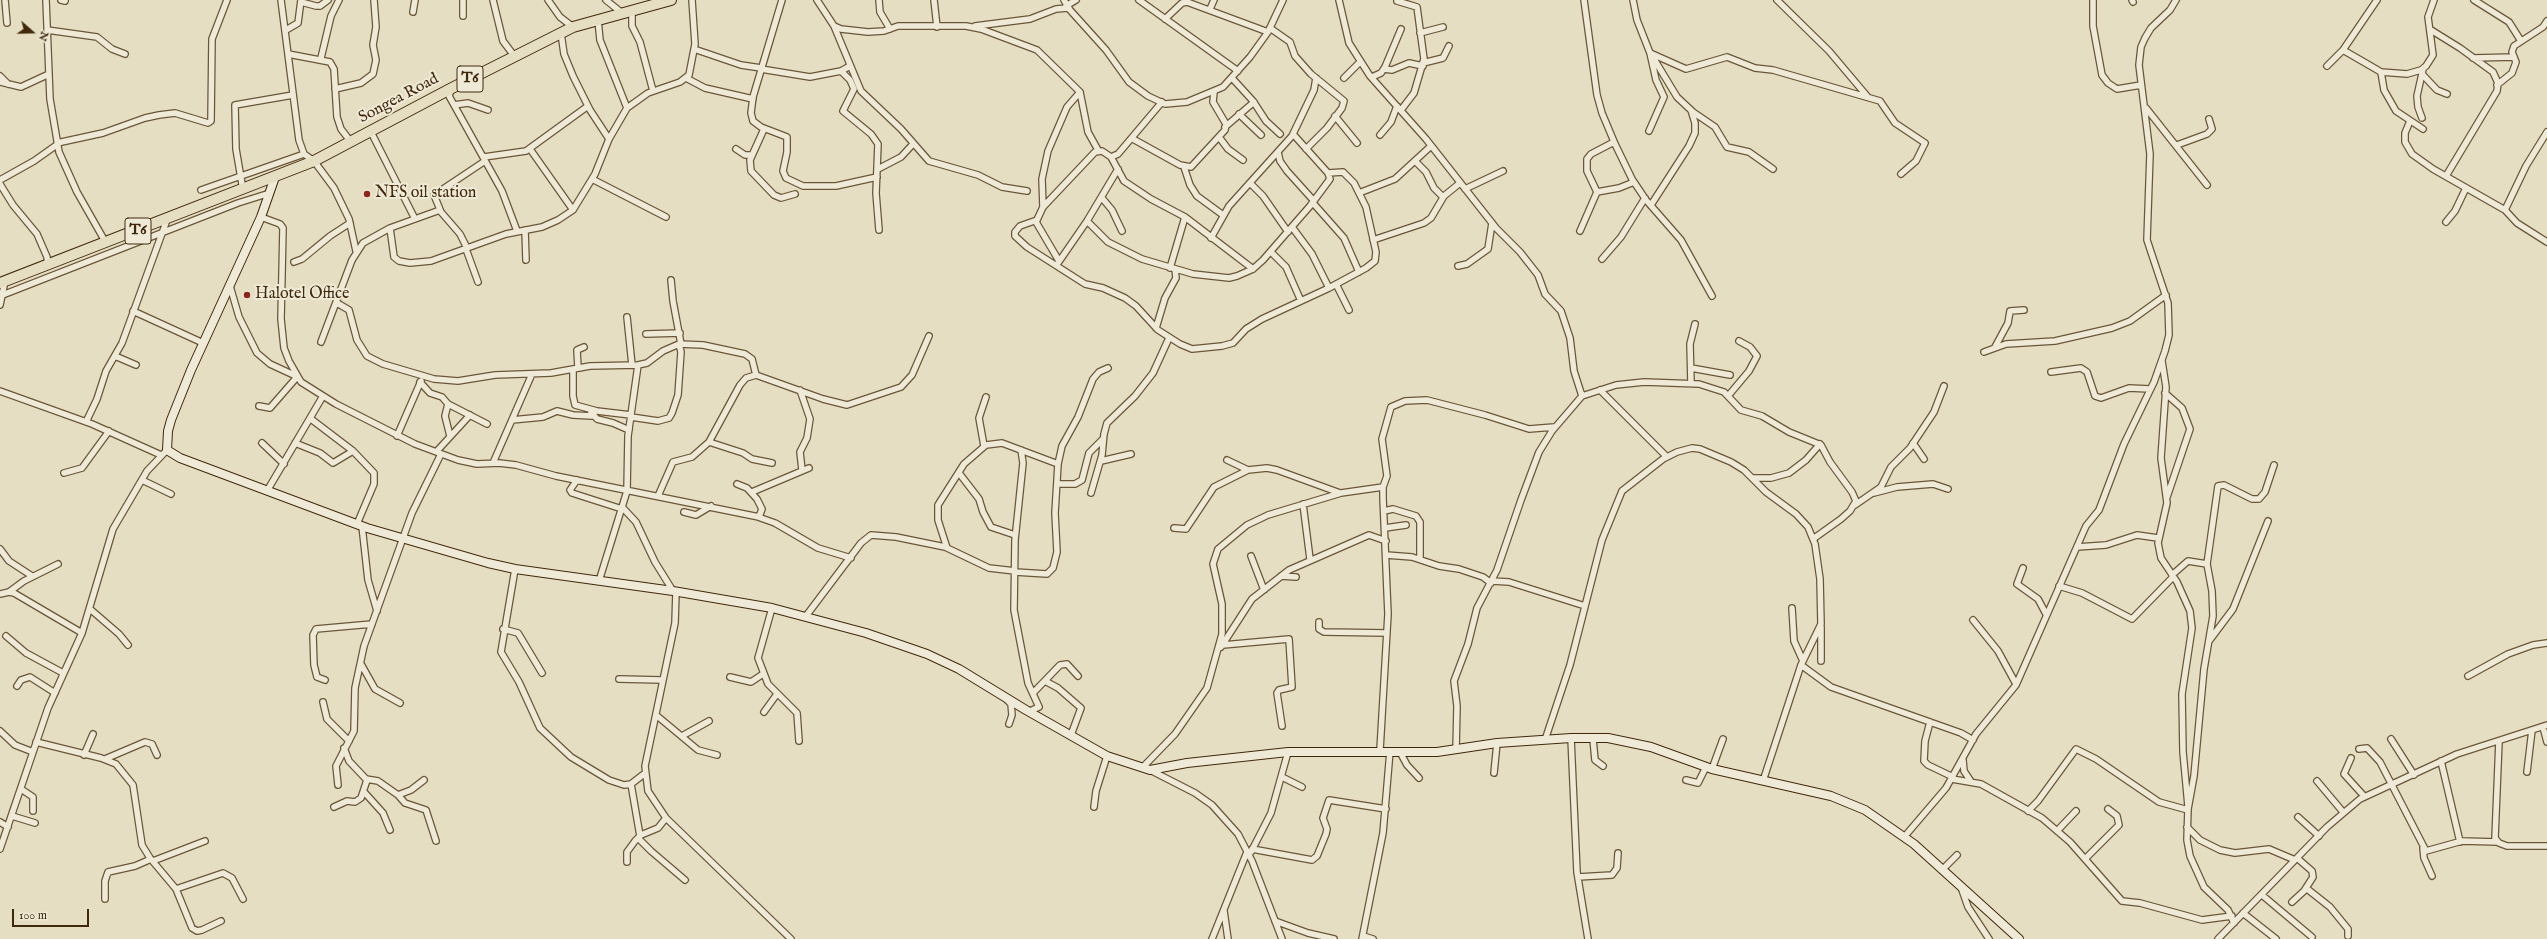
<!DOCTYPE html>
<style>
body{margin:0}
#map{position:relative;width:2547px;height:939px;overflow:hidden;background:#e5dec2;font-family:"IM FELL English",serif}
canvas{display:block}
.north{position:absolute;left:12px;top:12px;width:40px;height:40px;-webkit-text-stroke:3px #eeead7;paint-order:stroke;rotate:110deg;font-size:11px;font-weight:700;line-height:16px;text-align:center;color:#42280a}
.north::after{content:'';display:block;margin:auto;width:14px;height:18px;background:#42280a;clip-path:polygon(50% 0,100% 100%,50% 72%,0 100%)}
.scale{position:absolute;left:12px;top:909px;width:77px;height:18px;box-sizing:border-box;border:2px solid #42280a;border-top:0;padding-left:5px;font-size:12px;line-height:14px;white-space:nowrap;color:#42280a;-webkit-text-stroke:3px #eeead7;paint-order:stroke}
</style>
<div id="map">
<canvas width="2547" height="939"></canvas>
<div class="north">N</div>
<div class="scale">100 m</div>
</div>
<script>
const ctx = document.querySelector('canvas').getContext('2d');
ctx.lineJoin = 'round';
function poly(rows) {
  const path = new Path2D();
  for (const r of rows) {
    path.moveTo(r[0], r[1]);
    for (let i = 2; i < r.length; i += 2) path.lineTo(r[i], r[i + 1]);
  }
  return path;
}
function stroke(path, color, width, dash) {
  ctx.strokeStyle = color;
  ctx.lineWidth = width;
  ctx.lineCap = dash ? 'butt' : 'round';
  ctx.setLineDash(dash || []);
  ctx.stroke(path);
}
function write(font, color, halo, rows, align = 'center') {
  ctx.font = font + ' "IM FELL English",serif';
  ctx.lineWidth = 4;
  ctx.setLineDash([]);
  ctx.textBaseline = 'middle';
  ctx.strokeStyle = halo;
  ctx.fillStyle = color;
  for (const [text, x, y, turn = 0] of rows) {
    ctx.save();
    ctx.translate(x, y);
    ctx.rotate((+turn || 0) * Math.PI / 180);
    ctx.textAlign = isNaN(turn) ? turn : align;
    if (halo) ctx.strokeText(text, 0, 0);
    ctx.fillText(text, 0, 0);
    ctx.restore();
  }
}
const street = poly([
 [5,0,7,23],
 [46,0,50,99,59,152,77,192,106,243],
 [61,0,65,1],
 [281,0,299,140,304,154,314,161,334,188,349,219,356,251],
 [463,0,463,16],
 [493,0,503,41,515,57],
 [548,0,560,17,573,27],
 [606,0,622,13],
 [782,0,753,97,751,113,753,121,761,127,787,137,787,152,783,171,786,178,803,186,836,186,877,177],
 [817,0,834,26,841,29,868,32,884,31,898,26,966,26,981,29,1037,50,1080,92,1088,132,1098,150],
 [879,0,880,12,890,29],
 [934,0,937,27],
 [1064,0,1070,10,1106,50,1129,82,1148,96,1165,104,1187,102,1223,87,1250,57,1268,32,1283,0],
 [1139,0,1238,71],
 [1339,0,1349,43,1370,76,1426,139,1496,228,1520,252,1538,275,1545,294,1561,311,1570,338,1574,371,1582,396],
 [1584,0,1597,95,1602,113,1615,144,1632,179,1646,200,1681,240,1712,296],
 [1633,0,1637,20,1650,53,1656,80,1664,97,1649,131],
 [1777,0,1829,51,1867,96],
 [2093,0,2093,26,2102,75,2108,83,2117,89,2141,85],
 [2132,0,2133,2],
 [2474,0,2509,22,2521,41],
 [1397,1,1417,7,1424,59,1414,93,1401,110],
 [301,2,316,6,320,6,328,0],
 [1066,6,1076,0],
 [1210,9,1214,0],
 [632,10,632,26,640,42,653,91],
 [413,12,415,0],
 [1165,19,1182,3,1187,2,1268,32],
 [598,20,600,40,627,108],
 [834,26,861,91,901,129,929,161,978,175,1002,187,1027,191],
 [975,26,1030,19,1056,9,1068,8],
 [1270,28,1290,42,1295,56,1311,74,1344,101,1342,108,1327,128,1306,149],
 [47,30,97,37,112,49,125,54],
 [286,30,298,23,301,0],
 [2431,30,2460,48,2493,72,2498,83,2497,91,2446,176],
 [561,33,564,54,573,76,590,110,609,139],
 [1420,33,1443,27],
 [694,49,741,65,761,68],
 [2343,50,2381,72,2407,74,2421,70,2426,66,2433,55,2428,17,2434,0],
 [1650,53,1686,69,1727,57,1755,68,1773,70,1880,101,1895,123,1925,143,1916,161,1901,174],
 [288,54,330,62,334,69,337,117,341,129,351,142],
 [1651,54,1677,97,1693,112,1715,127,1727,147,1749,152,1773,169],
 [321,58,331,16,339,0],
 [2473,58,2514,57],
 [1423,63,1443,58,1449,46],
 [2327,66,2343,50,2377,0],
 [761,69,810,77,841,71,850,66],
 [1384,69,1392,70,1409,63,1423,66],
 [841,71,850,80,854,89,843,111,871,134,878,144,876,193,879,230],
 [2381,72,2384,90,2396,111,2423,129],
 [2422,74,2437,90,2447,94],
 [0,76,8,84],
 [1372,77,1381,73,1385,67,1401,29],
 [686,78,705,88,753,99],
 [1232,78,1253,101,1266,121,1280,134],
 [1344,78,1360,62],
 [0,82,21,87,49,74],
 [2497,85,2512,73,2516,62,2512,52,2514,46,2543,27,2547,21],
 [335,89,361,83,373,74,376,60,373,45,376,27,374,0],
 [451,90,449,96,502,191,517,231],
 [454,105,468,103,488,110],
 [2146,108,2207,185],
 [1239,114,1261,135],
 [1335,116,1357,143],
 [2422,118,2418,107,2417,96,2423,69],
 [2410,121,2405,133,2405,142,2412,154,2433,169,2505,210],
 [1225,127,1254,102],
 [764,129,750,160,751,171,774,195,781,198,795,194],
 [371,132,415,219],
 [2547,132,2526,166,2505,210,2517,223,2547,242],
 [1380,135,1391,122,1397,106],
 [1219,137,1228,149,1243,160],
 [1133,139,1180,165,1191,167,1225,130,1226,124,1213,102,1214,92],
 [57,143,103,133,145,118,159,115,175,113,208,123,211,121,212,39,227,0],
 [2177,145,2207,134,2212,129,2209,119],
 [530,149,573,210],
 [736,149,745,155,752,155],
 [1278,152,1280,161,1287,171,1314,201],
 [484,157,526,151,588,106],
 [1111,157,1124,181,1151,199,1185,217,1253,269],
 [1415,161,1426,172,1434,188,1443,197],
 [1184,167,1190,185,1197,196,1223,215],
 [878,169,901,157,913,144],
 [592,179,666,217],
 [0,180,34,161,58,144],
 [1250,183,1263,196,1288,232],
 [0,184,13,205,37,234,47,257,48,265],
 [1465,189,1503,171],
 [201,190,304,154],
 [243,190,236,149,235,105,293,95],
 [1597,192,1587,171,1587,159,1591,154,1614,142],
 [1359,193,1395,179,1431,146],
 [1102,198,1112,210,1122,231],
 [1313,203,1344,238,1359,272],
 [1651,205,1689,146,1695,133,1695,123,1691,110],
 [1043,207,1042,179,1048,151,1067,107,1080,92],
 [261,217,280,224,283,228,281,319,284,348,289,361,301,382,336,404,415,444,458,460,477,464,499,463,516,465,556,476,759,517,762,509,757,499,747,488,737,484],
 [1037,220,1020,226,1015,232,1015,236,1027,247,1085,284,1103,288,1125,298,1136,306,1158,330,1180,344,1192,349,1222,346,1233,343,1246,329,1262,319,1329,288,1366,268,1375,261,1376,252,1366,207,1354,183,1343,172,1328,173],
 [1087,221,1108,242,1142,259,1193,274,1229,278,1237,276,1253,269,1263,260,1310,206,1330,179,1328,173,1293,134],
 [2446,222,2455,211,2466,188],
 [1292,227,1312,254,1329,288],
 [390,228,394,257,399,261,410,263,431,261,506,234,542,227,558,220,573,210,595,174,609,139,627,108,648,93,680,82,689,75,695,44,692,0],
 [525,230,526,260],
 [1580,231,1597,192,1619,188,1634,182],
 [1211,238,1229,206,1292,136,1314,90,1316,78],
 [1373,240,1424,223,1431,218,1444,196,1460,183],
 [467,248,460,234,441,212,434,195,485,161],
 [466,249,478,282],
 [1271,252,1286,267,1301,301],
 [1602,259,1621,237,1645,198],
 [1059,261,1036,222,1043,207,1095,152,1102,151,1111,157,1118,154,1162,102],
 [294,262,302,259,330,236,350,223],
 [1058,263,1087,221,1118,169],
 [1458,266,1467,264,1488,249,1492,223],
 [1170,268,1185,217],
 [671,280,673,301,681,344],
 [1336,284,1349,310],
 [230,286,239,317,257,353,270,364,296,376],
 [0,296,238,203,270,193],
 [337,303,349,310,357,340,367,356,383,364,434,379,458,381,495,375,551,373,590,366,638,365,647,363,663,351,679,344,703,345,745,354,752,359,756,375,823,399,847,405,901,387,912,375,929,336],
 [0,305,5,281],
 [133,311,203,343],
 [627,317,632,365],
 [1156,328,1165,298,1176,278,1175,269],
 [646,334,680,333],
 [321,342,352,260,363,243,390,228,440,210],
 [1995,347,2008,323,2010,311,2024,310],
 [1984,352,2006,344,2055,341,2112,328,2130,321,2166,295],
 [115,356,136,365],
 [2162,361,2166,387,2161,458,2167,503,2158,543,2161,558,2177,582,2190,611,2192,628,2182,694,2183,752,2188,806],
 [578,368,577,350,584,347],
 [1691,368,1730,375],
 [573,369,573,396,575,405,597,411,631,415],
 [2051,372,2081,368,2087,372,2095,396,2101,398,2129,388,2150,389],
 [420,382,430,393,442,397,448,404,487,424],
 [1691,383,1690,344,1695,324],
 [800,390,810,419,807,438,800,452,802,470],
 [1600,390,1667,457],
 [0,391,92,424,161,455],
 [2165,393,2182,408,2190,429,2167,497],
 [1728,396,1749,371,1757,356,1750,347,1739,341],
 [448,404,445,416,450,436],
 [259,406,270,408,297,377],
 [591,412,597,419,613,423,629,430],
 [631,417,658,421,669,418,672,413,678,395,681,352,679,344],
 [311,419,353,451,374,473,374,484,357,524],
 [512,420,543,417,557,411,573,415,592,416],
 [86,422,97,399,106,371,122,343,168,217],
 [397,436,421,381],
 [709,442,743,453,752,459,772,463],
 [262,443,284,464],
 [295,443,320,453,333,463,353,451],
 [1913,443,1924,459],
 [984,446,979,418,986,397],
 [1021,450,1023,463,1015,540,1014,610,1028,683,1039,707,1030,711],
 [437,451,470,415],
 [1227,460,1248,470],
 [1101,461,1131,454],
 [493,463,532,374],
 [64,473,82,468,109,431],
 [959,473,979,499,983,512,991,527,1015,535],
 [1753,478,1771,478,1789,473,1806,460,1820,444],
 [142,480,171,494],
 [577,480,570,490,572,493,622,509],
 [1057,484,1075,484,1082,480,1089,453,1103,439],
 [267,491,323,396],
 [752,492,809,468],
 [1091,493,1102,455,1104,434,1107,423,1135,396,1153,373,1169,338],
 [1874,493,1897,487,1933,484,1948,489],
 [658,496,673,462,692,457,709,442,740,385,746,378,756,375],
 [1303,504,1310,559],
 [1855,505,1881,487,1891,467,1910,448,1934,412,1944,386],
 [622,507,636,522,655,562,673,591],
 [1384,511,1393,509,1416,516,1420,522,1420,559],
 [684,512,696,515,711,506],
 [758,517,775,523,818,548,851,558],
 [362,526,368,580,377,611],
 [1174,528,1186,529,1214,487,1248,470,1267,468,1277,470,1340,493],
 [1385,528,1406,525],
 [2077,547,2106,545,2137,535,2158,538],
 [947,548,938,520,938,505,964,464,986,445,1002,443,1058,464],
 [0,549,9,561,32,576],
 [1386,555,1412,557,1439,566,1459,569,1483,577,1491,583],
 [1251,556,1264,590],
 [2207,564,2212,591,2213,616,2204,669,2194,776,2188,809,2187,840,2190,856,2204,887,2228,910,2234,923],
 [2023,568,2017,584,2038,599,2046,614],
 [515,569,501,652,519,682,540,728,571,757,609,780,624,785,631,784,644,774],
 [1015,572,1047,574,1053,568,1057,552,1055,513,1058,464,1062,446,1078,417,1093,379,1099,372,1108,368],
 [2172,575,2188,561,2207,564,2218,486,2224,485,2252,499,2259,499,2265,492,2274,465],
 [1281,576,1296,577],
 [599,581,627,491,628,436,638,365],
 [1492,581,1509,582,1585,606],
 [2059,586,2082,593,2132,619,2173,577],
 [9,592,24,581,58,564],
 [676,592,675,623,645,766,648,791,666,818,791,939],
 [0,594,9,592,14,593,82,633],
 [772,608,758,658,768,684,797,713,799,741],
 [1792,608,1794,641,1803,661],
 [90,609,119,634,128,645],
 [806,616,861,543,871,535,896,537,945,547,989,568,1015,571],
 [1973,620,1998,651,2016,684],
 [1319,622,1319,629,1324,632,1387,633],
 [1821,627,1821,661],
 [503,629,518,633,542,673],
 [6,636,26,653,63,673],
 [2209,641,2233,609,2268,521],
 [1223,645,1289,639,1292,687,1279,690,1277,693,1282,726],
 [1221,647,1252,599,1289,570,1369,535,1386,541],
 [361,664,375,689,400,703],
 [1801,665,1831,687,1961,733,1973,740],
 [2468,676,2508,654,2533,645,2547,643],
 [730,677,751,682,763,674],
 [619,679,662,680],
 [325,680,317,677,314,665,313,635,316,629,372,624],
 [1045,681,1058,688,1081,708,1071,735],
 [17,686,21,680,30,677,55,693],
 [1033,693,1060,665,1067,664,1078,676],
 [1008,701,1011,704,1012,715,1009,724],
 [323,702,327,719,349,741],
 [764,712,777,694],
 [656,715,698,750,717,755],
 [1930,722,1925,741,1924,761,1928,765,1953,777],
 [2543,727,2547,742],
 [0,731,15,745,33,752],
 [682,736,709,721],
 [1571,738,1577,872,1588,939],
 [1593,739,1595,760,1603,766],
 [2391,739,2414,775],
 [1545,740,1570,665,1602,540,1622,491,1663,459,1677,452,1692,448,1700,449,1731,462,1744,470,1766,492,1796,514,1808,527,1815,544,1820,579,1821,624,1801,665,1763,781],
 [2499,741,2495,838,2499,843,2507,846,2547,846],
 [36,742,101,758,116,764,133,785,142,845,150,858,176,889,192,928,197,931,202,930,221,921],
 [344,748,349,761,366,779,378,781,398,795,405,803,426,810,436,841],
 [2359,749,2367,748,2380,762,2426,851,2462,841,2498,842],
 [1380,750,1388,614,1383,498,1383,487,1387,476,1382,439,1391,407,1405,401,1427,400,1485,415,1529,429,1554,427],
 [1456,750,1457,706,1454,681,1468,644,1477,608,1497,570,1521,500,1539,452,1552,431,1582,396,1616,385,1644,382,1699,384,1724,392,1741,410,1762,416,1789,432,1821,445,1830,462,1852,492,1856,501,1850,511,1841,519,1813,539],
 [1400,752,1407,765,1419,778],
 [84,755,93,734],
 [2351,758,2344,774,2364,796],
 [105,759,145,742,152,744,157,755],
 [1963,760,1964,771,1970,780],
 [2441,761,2460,842],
 [1143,767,1175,734,1207,688,1222,634,1222,604,1213,564,1218,549,1247,525,1268,515,1341,493,1383,487],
 [1712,769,1723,739],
 [1150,770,1195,793,1212,805,1238,834,1252,861,1282,939],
 [2527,772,2532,730],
 [1494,773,1497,743],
 [1282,777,1302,787],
 [1952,779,1981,784,2042,818,2070,842,2122,901,2140,903,2202,920,2232,916],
 [1686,780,1698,783,1706,767],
 [2317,781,2343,812],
 [631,784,640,836],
 [338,785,336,766,354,731,355,688,364,646,412,513,441,454],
 [21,789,33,797,33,811],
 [365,793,383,813,390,830],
 [398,795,411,790,424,780],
 [334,807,347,801,355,802,361,798,367,780],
 [1094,807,1096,791,1107,756],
 [2028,811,2038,801,2076,749,2096,759,2159,802,2188,810],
 [12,816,35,823],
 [2298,817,2319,836],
 [0,822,8,827],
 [2187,827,2200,840,2220,850,2235,853,2269,849,2295,860],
 [2057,831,2076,811],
 [1905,836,1946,788,1976,734,2016,685,2086,526,2099,510,2124,444,2154,382,2165,351,2169,335,2168,303,2147,240,2150,154,2139,65,2141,47,2145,38,2151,28,2170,10,2176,0],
 [638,838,651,851,685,880],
 [2423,848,2424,858,2432,876],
 [0,849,48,708,82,633,113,529,147,471,167,450],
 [1252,849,1312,860,1317,856,1326,834,1327,829,1323,818,1329,800,1386,809],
 [1251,852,1271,813,1288,752],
 [2085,859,2119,825,2117,816,2108,809],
 [153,861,205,841],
 [627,862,627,852,635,841,641,835,658,828,666,818],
 [1943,869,1957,855],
 [1578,877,1612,875,1617,868,1618,853],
 [1961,887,1968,907,1989,939],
 [2306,888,2330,907,2348,929,2348,936],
 [176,889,223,873,232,878,243,899],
 [2262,895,2312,937],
 [105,899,105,881,108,872,135,866,151,859],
 [2292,902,2304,891,2313,877,2312,871,2297,858],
 [1224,911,1228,939],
 [2243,913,2276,939],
 [1275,921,1308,933,1334,939],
 [1363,936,1373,939],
 [1212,939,1247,852],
 [1362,939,1383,833,1390,751],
 [2218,939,2327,827,2360,799,2457,754,2547,725]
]);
const secondary = poly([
 [275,177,261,217,191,370,171,420,168,431,167,450,180,458,367,528,488,563,515,569,673,591,772,608,866,633,927,654,959,669,1026,710,1107,756,1150,770,1187,763,1288,752,1437,752,1497,743,1571,738,1608,738,1651,747,1712,769,1831,796,1865,810,1914,844,2019,939]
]);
const highway = poly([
 [0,283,314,161,452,88,573,27,671,0]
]);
stroke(street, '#6b5638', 8);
stroke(secondary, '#42280a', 10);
stroke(highway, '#42280a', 12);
stroke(street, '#eeead7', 5.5);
stroke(secondary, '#eeead7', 8);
stroke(highway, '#e5dec2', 10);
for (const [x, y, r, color] of [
 [367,194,4,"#8f2418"],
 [247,295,4,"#8f2418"]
]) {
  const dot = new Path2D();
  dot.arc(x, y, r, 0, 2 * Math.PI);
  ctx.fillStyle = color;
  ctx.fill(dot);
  stroke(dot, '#eeead7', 1.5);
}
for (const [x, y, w] of [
 [470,79,26],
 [138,231,26]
]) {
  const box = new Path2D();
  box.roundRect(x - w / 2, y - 13, w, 26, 3);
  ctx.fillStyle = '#eeead7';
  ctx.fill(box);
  stroke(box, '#42280a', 1);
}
write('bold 15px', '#42280a', null, [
 ["T6",470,79],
 ["T6",138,231]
]);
write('16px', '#42280a', '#eeead7', [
 ["Songea Road",399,99,-28]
]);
write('16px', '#42280a', '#eeead7', [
 ["NFS oil station",375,194],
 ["Halotel Office",255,295]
], 'left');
</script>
